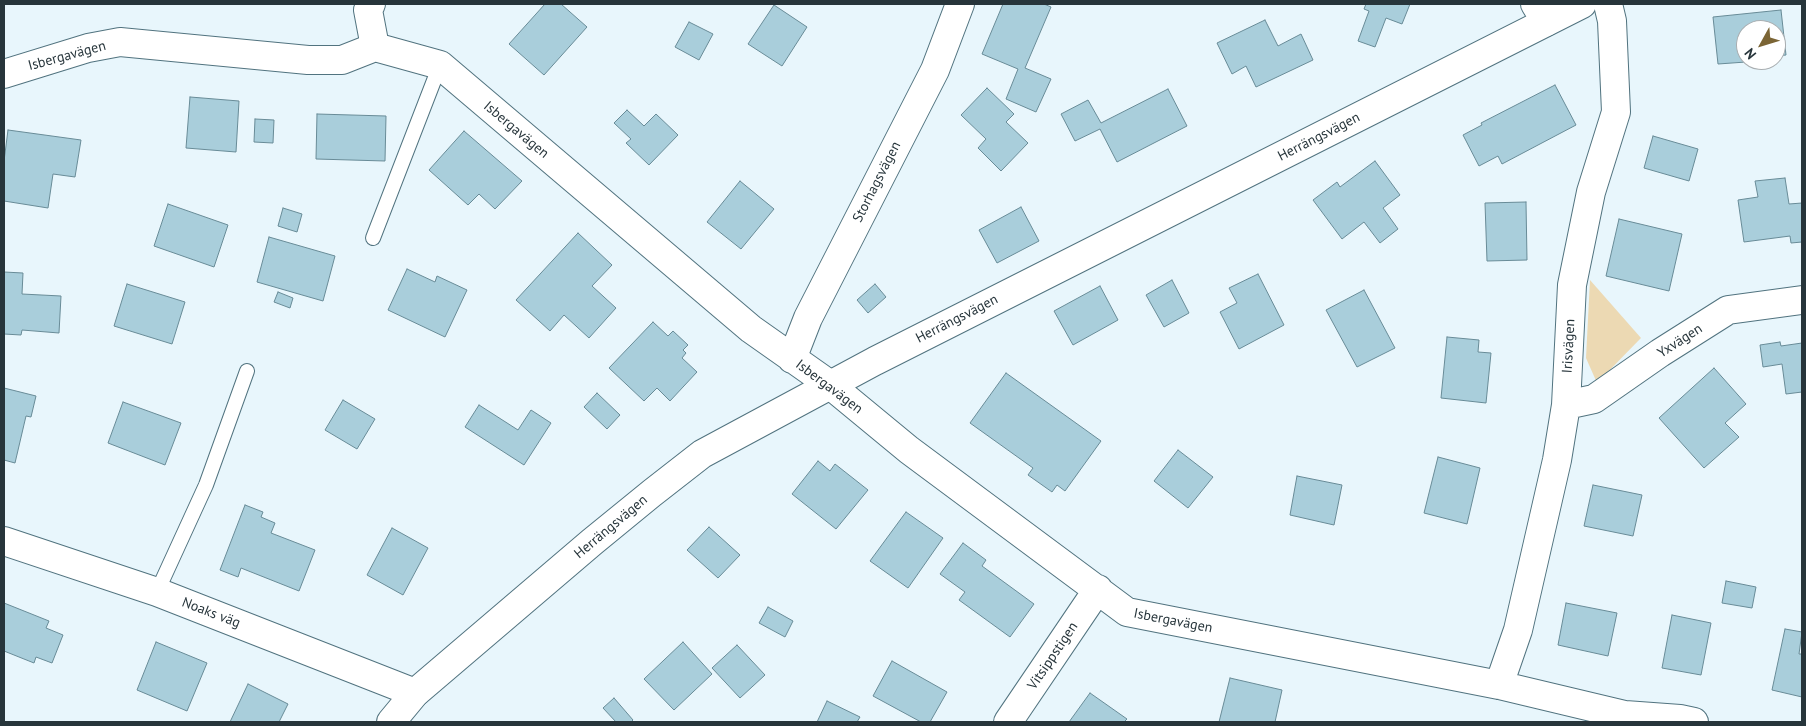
<!DOCTYPE html>
<meta charset="utf-8">
<style>
body{margin:0}
#map{position:relative;width:1806px;height:726px;overflow:hidden;background:#e8f6fc;font-family:"PT Sans",sans-serif}
canvas{display:block}
.frame{position:absolute;inset:0;border:5px solid #27353b;pointer-events:none}
.north{position:absolute;left:1736px;top:20px;width:50px;height:50px;box-sizing:border-box;background:#fff;border:1px solid #a9aeb1;border-radius:50%;rotate:231deg;font-size:14px;font-weight:700;line-height:20px;text-align:center;color:#27353b}
.north::after{content:'';display:block;margin:auto;width:18px;height:22px;background:#7b6535;clip-path:polygon(50% 0,100% 100%,50% 72%,0 100%)}
</style>
<div id="map">
<canvas width="1806" height="726"></canvas>
<div class="frame"></div>
<div class="north">N</div>
</div>
<script>
const ctx = document.querySelector('canvas').getContext('2d');
ctx.lineJoin = 'round';
function fill(path, color) {
  ctx.fillStyle = color;
  ctx.fill(path, 'evenodd');
}
function poly(rows) {
  const path = new Path2D();
  for (const r of rows) {
    path.moveTo(r[0], r[1]);
    for (let i = 2; i < r.length; i += 2) path.lineTo(r[i], r[i + 1]);
  }
  return path;
}
function stroke(path, color, width, dash) {
  ctx.strokeStyle = color;
  ctx.lineWidth = width;
  ctx.lineCap = dash ? 'butt' : 'round';
  ctx.setLineDash(dash || []);
  ctx.stroke(path);
}
function write(font, color, halo, rows, align = 'center') {
  ctx.font = font + ' "PT Sans",sans-serif';
  ctx.lineWidth = 5;
  ctx.setLineDash([]);
  ctx.textBaseline = 'middle';
  ctx.strokeStyle = halo;
  ctx.fillStyle = color;
  for (const [text, x, y, turn = 0] of rows) {
    ctx.save();
    ctx.translate(x, y);
    ctx.rotate((+turn || 0) * Math.PI / 180);
    ctx.textAlign = isNaN(turn) ? turn : align;
    if (halo) ctx.strokeText(text, 0, 0);
    ctx.fillText(text, 0, 0);
    ctx.restore();
  }
}
fill(poly([
 [1590,280,1641,338,1597,383,1586,358]
]), '#ecd9b3');
const building = poly([
 [545,4,561,4,587,27,544,75,509,44,545,4],
 [1003,4,1044,4,1051,7,1025,68,1051,79,1036,112,1006,99,1018,69,982,54,1003,4],
 [1366,4,1410,4,1402,24,1386,18,1375,47,1358,41,1369,11,1364,9,1366,4],
 [774,5,807,27,782,66,748,44,774,5],
 [1781,10,1786,55,1776,56,1776,30,1746,30,1746,62,1718,64,1713,17,1781,10],
 [1265,20,1278,46,1301,34,1313,60,1256,87,1246,66,1232,74,1217,43,1265,20],
 [689,22,713,34,699,60,675,47,689,22],
 [1555,85,1576,125,1502,164,1498,156,1479,166,1463,135,1482,125,1481,123,1555,85],
 [987,88,1014,114,1006,122,1028,143,1001,171,978,148,986,139,961,115,987,88],
 [1168,89,1187,126,1117,162,1100,129,1075,141,1061,114,1088,100,1101,123,1168,89],
 [190,97,239,101,236,152,186,148,190,97],
 [627,110,644,126,656,114,678,135,649,165,626,143,631,139,614,123,627,110],
 [317,114,386,116,385,161,316,159,317,114],
 [255,119,274,120,273,143,254,142,255,119],
 [8,130,81,140,75,177,53,174,48,208,4,201,4,161,8,130],
 [464,131,522,181,495,209,479,194,468,205,429,170,464,131],
 [1653,136,1698,149,1689,181,1644,168,1653,136],
 [1375,161,1400,195,1383,208,1398,229,1380,243,1364,222,1342,239,1313,200,1337,182,1340,187,1375,161],
 [1785,178,1789,204,1802,203,1802,242,1791,243,1790,236,1744,242,1738,200,1758,197,1755,181,1785,178],
 [740,181,774,209,741,249,707,222,740,181],
 [1526,202,1527,260,1487,261,1485,203,1526,202],
 [168,204,228,225,214,267,154,246,168,204],
 [1021,207,1039,241,997,263,979,230,1021,207],
 [283,208,302,214,297,232,278,226,283,208],
 [1619,219,1682,234,1669,291,1606,276,1619,219],
 [578,233,612,265,592,286,616,308,589,338,564,315,550,331,516,300,578,233],
 [269,237,335,256,323,301,257,282,269,237],
 [407,269,435,282,437,276,467,290,445,337,388,310,407,269],
 [4,272,23,273,22,294,61,296,59,333,22,330,21,335,4,334,4,272],
 [1258,274,1284,325,1239,349,1220,312,1237,303,1229,288,1258,274],
 [1172,280,1189,313,1164,327,1146,295,1172,280],
 [127,284,185,302,172,344,114,326,127,284],
 [875,284,886,297,868,313,857,300,875,284],
 [1100,286,1118,320,1073,345,1054,311,1100,286],
 [1364,290,1395,348,1357,367,1326,310,1364,290],
 [278,292,293,298,290,308,274,302,278,292],
 [653,322,668,336,673,331,688,345,683,350,686,353,682,358,697,372,670,401,657,388,644,401,609,368,653,322],
 [1447,337,1479,340,1478,352,1491,353,1486,403,1441,398,1447,337],
 [1780,342,1781,346,1802,343,1802,392,1786,394,1782,364,1763,367,1760,345,1780,342],
 [1714,368,1746,404,1725,423,1739,437,1704,468,1659,418,1714,368],
 [1006,373,1101,441,1065,491,1057,485,1052,492,1028,475,1033,468,970,423,1006,373],
 [4,388,36,396,31,417,26,416,15,463,4,460,4,388],
 [597,393,620,415,607,429,584,407,597,393],
 [343,400,375,419,357,449,325,430,343,400],
 [123,402,181,423,165,465,108,443,123,402],
 [479,405,518,430,531,410,551,423,524,465,465,427,479,405],
 [1178,450,1213,477,1188,508,1154,481,1178,450],
 [1438,457,1480,468,1467,524,1424,513,1438,457],
 [818,461,830,471,835,464,868,490,836,529,792,494,818,461],
 [1297,476,1342,485,1334,525,1290,515,1297,476],
 [1593,485,1642,495,1633,536,1584,526,1593,485],
 [245,505,263,512,261,517,275,523,271,533,315,550,299,591,241,568,238,577,220,570,245,505],
 [906,512,943,538,908,588,870,561,906,512],
 [709,527,740,555,718,578,687,550,709,527],
 [392,528,428,548,403,595,367,575,392,528],
 [963,543,986,560,982,566,1034,604,1010,637,959,600,965,592,940,574,963,543],
 [1726,581,1756,587,1752,608,1722,603,1726,581],
 [4,603,49,621,46,628,63,635,52,663,36,657,34,663,4,651,4,603],
 [1566,603,1617,613,1608,656,1558,645,1566,603],
 [768,607,793,621,785,637,759,623,768,607],
 [1672,615,1711,623,1701,675,1662,668,1672,615],
 [1785,629,1802,632,1799,654,1802,654,1802,697,1772,690,1785,629],
 [156,642,207,663,187,711,137,690,156,642],
 [683,642,712,674,674,710,644,679,683,642],
 [737,645,765,675,740,698,712,668,737,645],
 [892,661,947,692,930,722,921,722,873,696,892,661],
 [1230,678,1282,690,1275,722,1219,722,1230,678],
 [248,684,288,704,279,722,230,722,248,684],
 [1090,693,1127,719,1124,722,1069,722,1090,693],
 [614,698,633,720,631,722,616,722,603,708,614,698],
 [827,701,860,717,857,722,817,722,827,701]
]);
fill(building, '#a9cedb');
stroke(building, '#688b97', 1);
const service = poly([
 [373,238,440,65],
 [157,592,206,485,247,371]
]);
const minor = poly([
 [371,4,368,10,375,47],
 [1535,4,1546,22],
 [4,74,88,48,120,42,308,60,342,60,375,47,440,65,751,329,829,384,909,450,1127,612,1499,685,1625,715,1680,719,1694,722],
 [792,359,808,318,935,70,960,4],
 [1566,405,1594,399,1660,353,1728,310,1802,300],
 [4,541,157,592,415,693],
 [1499,685,1518,630,1557,460,1566,405,1572,285,1591,192,1616,112,1612,21,1608,4],
 [1008,722,1098,589]
]);
const tertiary = poly([
 [391,722,415,693,592,542,652,493,702,454,875,361,1582,4]
]);
stroke(service, '#51737f', 16);
stroke(minor, '#51737f', 30);
stroke(tertiary, '#51737f', 30);
stroke(service, '#fff', 14);
stroke(minor, '#fff', 28);
stroke(tertiary, '#fff', 28);
write('14px', '#27353b', '#fff', [
 ["Isbergavägen",67,56,-15],
 ["Isbergavägen",516,130,40],
 ["Herrängsvägen",1319,137,-27],
 ["Storhagsvägen",877,182,-63],
 ["Herrängsvägen",957,319,-27],
 ["Yxvägen",1680,341,-33],
 ["Irisvägen",1569,346,-87],
 ["Isbergavägen",829,387,37],
 ["Herrängsvägen",611,527,-40],
 ["Noaks väg",211,613,21],
 ["Isbergavägen",1173,621,11],
 ["Vitsippstigen",1053,656,-56]
]);
</script>
